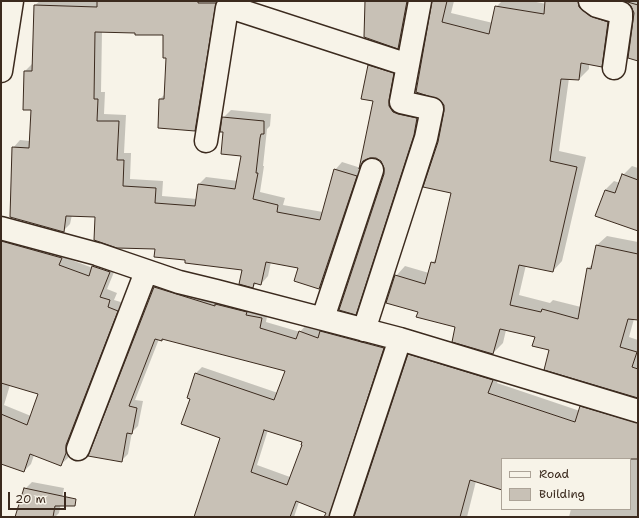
<!DOCTYPE html>
<style>
body{margin:0}
#map{position:relative;width:639px;height:518px;overflow:hidden;background:#f7f3e8;font-family:"Shantell Sans",sans-serif}
canvas{display:block}
.frame{position:absolute;inset:0;border:2px solid #3b2a1e;pointer-events:none}
.legend{position:absolute;left:501px;top:458px;width:130px;height:52px;box-sizing:border-box;background:#f7f3e8;border:1px solid #aca397;margin:0;padding:5px 7px;list-style:none;font-size:12px;color:#3b2a1e}
.legend li{display:flex;align-items:center;gap:8px;height:20px}
.legend b{width:20px;border:1px solid #aca397}
.scale{position:absolute;left:8px;top:492px;width:58px;height:18px;box-sizing:border-box;border:2px solid #3b2a1e;border-top:0;padding-left:5px;font-size:12px;line-height:14px;white-space:nowrap;color:#3b2a1e;-webkit-text-stroke:3px #f7f3e8;paint-order:stroke}
</style>
<div id="map">
<canvas width="639" height="518"></canvas>
<div class="frame"></div>
<ul class="legend">
<li><b style="height:5px;background:#f7f3e8"></b>Road</li>
<li><b style="height:11px;background:#c8c1b6"></b>Building</li>
</ul>
<div class="scale">20 m</div>
</div>
<script>
const ctx = document.querySelector('canvas').getContext('2d');
ctx.lineJoin = 'round';
function fill(path, color) {
  ctx.fillStyle = color;
  ctx.fill(path, 'evenodd');
}
function poly(rows) {
  const path = new Path2D();
  for (const r of rows) {
    path.moveTo(r[0], r[1]);
    for (let i = 2; i < r.length; i += 2) path.lineTo(r[i], r[i + 1]);
  }
  return path;
}
function stroke(path, color, width, dash) {
  ctx.strokeStyle = color;
  ctx.lineWidth = width;
  ctx.lineCap = dash ? 'butt' : 'round';
  ctx.setLineDash(dash || []);
  ctx.stroke(path);
}
fill(poly([
 [40,1,221,1,202,122,195,130,160,99,165,94,167,57,164,34,102,31,101,92,105,92,104,114,126,115,124,153,131,153,130,179,163,181,162,196,197,199,199,184,206,177,238,181,242,155,225,131,223,118,231,110,271,114,270,126,267,129,263,166,264,166,260,192,285,198,283,205,323,212,335,170,342,162,364,169,326,281,319,288,300,268,271,262,268,276,261,284,257,283,253,287,243,269,186,259,156,248,99,172,72,215,70,224,63,231,13,148,20,140,30,141,32,109,25,71,32,64,35,5],
 [397,1,416,1,408,38,398,48],
 [433,1,454,1,451,13,493,23,496,7,502,1,531,1,547,4,547,1,592,1,617,13,611,56,601,66,589,63,589,69,579,79,569,78,559,151,586,157,562,261,553,271,526,265,519,295,550,303,553,300,581,307,588,268,593,264,597,245,607,236,638,242,638,319,634,319,629,337,638,340,638,397,551,350,536,337,506,330,503,343,493,353,457,326,419,311,396,276,405,266,429,273,432,263,438,257,452,192,439,142,445,111],
 [626,1,638,1,638,61,632,5],
 [376,58,400,66,395,92,424,112,363,306,356,313,385,174,385,168,382,161,377,157,368,158,361,166,375,100,369,65],
 [632,166,638,168,638,230,605,190,614,181,620,183,623,175],
 [1,230,69,250,66,258,93,268,101,259,117,265,107,289,117,293,114,300,124,303,73,445,68,458,60,465,34,455,31,464,24,471,1,463],
 [10,385,39,394,31,416,4,405],
 [161,281,268,311,266,322,300,332,306,325,322,331,328,325,390,341,332,517,325,517,327,513,299,502,294,517,193,517,198,510,222,438,191,399,196,373,202,367,278,393,286,371,163,338,162,340,159,339,135,400,143,401,138,426,132,432,128,454,121,461,89,455,155,287],
 [268,430,303,441,303,445,290,477,257,465],
 [419,345,502,370,497,383,580,411,581,407,591,397,638,421,585,407,585,409,638,424,638,517,569,517,571,509,630,509,630,459,502,459,502,489,476,481,467,517,355,517,409,355],
 [32,482,64,488,59,513,55,517,16,517,25,489]
]), '#0003');
const building = poly([
 [97,1,198,1,198,3,216,3,195,131,158,128,159,99,164,99,166,58,163,58,163,35,135,35,135,33,95,32,94,99,98,99,97,121,119,121,117,160,124,160,123,186,156,188,155,203,195,206,198,184,235,189,241,156,221,154,223,132,220,132,222,117,264,121,264,134,261,134,260,138,256,173,258,173,253,199,278,205,277,212,320,220,334,169,357,176,319,289,294,281,298,268,266,262,261,285,254,283,253,288,239,284,242,270,185,263,185,260,154,257,155,249,117,248,94,240,95,217,66,216,64,232,10,217,12,147,29,148,31,110,23,110,24,71,32,71,34,5,97,7,97,1],
 [365,1,407,1,398,49,364,37,365,1],
 [432,1,447,1,442,22,489,34,495,6,544,14,545,1,578,1,579,7,590,16,608,22,602,67,581,63,579,80,561,79,550,161,577,167,553,272,519,265,510,305,541,312,542,309,578,319,587,268,591,269,596,245,638,254,638,320,628,319,620,347,637,352,632,367,638,369,638,398,544,370,549,350,532,346,535,337,500,329,493,354,452,342,455,327,416,317,418,312,386,303,395,275,425,284,431,262,435,263,451,193,423,187,438,142,444,111,444,105,440,100,416,92,432,1],
 [624,1,638,5,638,61,628,58,634,13,631,6,624,1],
 [368,65,394,73,389,100,389,106,393,112,398,114,417,118,414,135,356,315,339,310,384,174,384,168,381,161,376,158,370,158,363,161,359,169,373,101,361,99,368,65],
 [622,174,638,180,638,231,595,216,605,190,615,193,622,174],
 [1,241,62,258,59,265,89,276,92,266,110,272,100,297,110,300,108,307,118,311,66,445,66,453,61,466,30,454,24,472,1,464,1,414,27,425,38,394,1,383,1,241],
 [154,287,215,306,215,304,247,312,246,315,262,318,260,328,296,339,299,331,318,338,320,331,384,348,329,517,324,517,326,513,296,501,290,517,194,517,220,438,181,424,190,399,187,398,195,373,274,400,285,371,162,339,162,341,155,339,129,406,137,408,132,434,127,433,122,462,88,456,154,287],
 [264,430,302,442,301,445,302,445,287,485,251,472,264,430],
 [408,354,493,380,488,393,575,422,580,406,638,423,638,459,502,459,502,490,470,480,460,517,354,517,408,354],
 [24,488,76,499,75,506,55,506,53,517,15,517,24,488]
]);
fill(building, '#c8c1b6');
stroke(building, '#3b2a1e', 1);
const minor = poly([
 [590,1,597,6,621,13,621,19,614,68],
 [1,71,12,1],
 [206,141,227,8,233,8,408,65],
 [1,228,97,254,179,282,216,291,400,339,638,411],
 [323,318,372,170],
 [364,330,426,138,432,109,401,102,420,1],
 [78,449,146,272],
 [341,517,400,339]
]);
stroke(minor, '#3b2a1e', 25);
stroke(minor, '#f7f3e8', 22);
</script>
